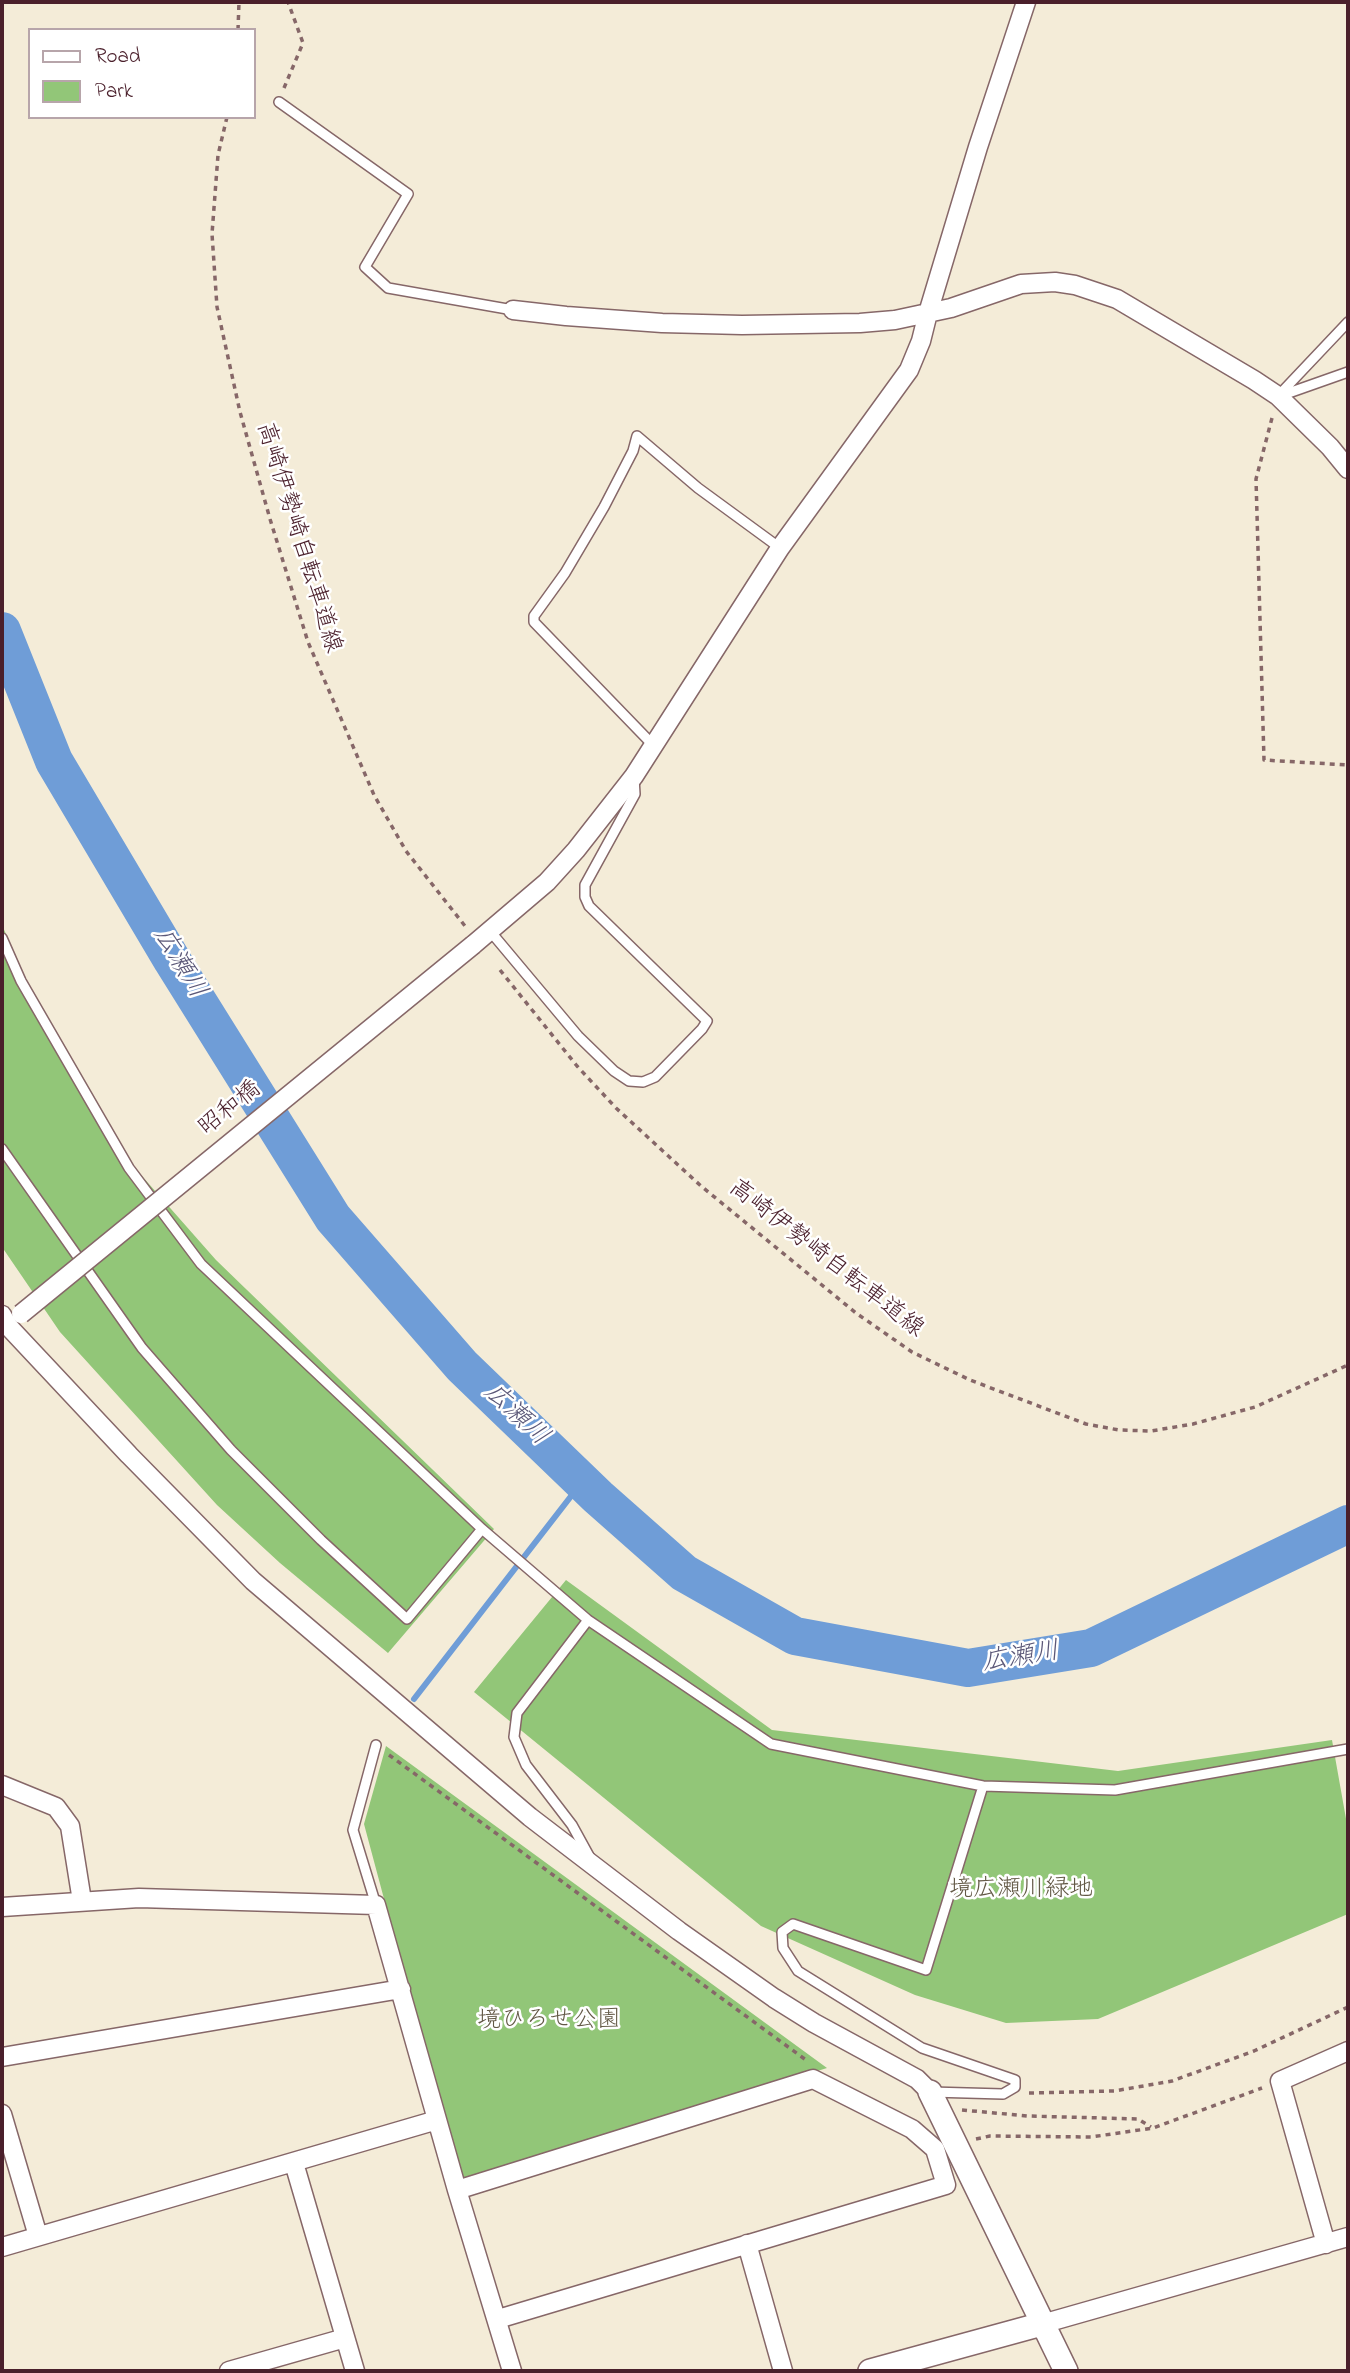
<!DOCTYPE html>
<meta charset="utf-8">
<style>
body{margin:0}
#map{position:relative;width:1350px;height:2373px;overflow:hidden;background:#f4ecd8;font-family:"Indie Flower",sans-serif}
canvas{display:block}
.frame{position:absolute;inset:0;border:4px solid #4a1f2b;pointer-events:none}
.legend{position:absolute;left:28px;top:28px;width:228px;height:91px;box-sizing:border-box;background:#fff;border:2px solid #b7a5aa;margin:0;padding:9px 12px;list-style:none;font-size:21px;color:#4a1f2b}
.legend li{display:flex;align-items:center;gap:14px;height:35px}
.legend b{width:35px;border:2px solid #b7a5aa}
</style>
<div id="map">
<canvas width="1350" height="2373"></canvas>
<div class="frame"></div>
<ul class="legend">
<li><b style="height:9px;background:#fff"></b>Road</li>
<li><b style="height:19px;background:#92c678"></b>Park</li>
</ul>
</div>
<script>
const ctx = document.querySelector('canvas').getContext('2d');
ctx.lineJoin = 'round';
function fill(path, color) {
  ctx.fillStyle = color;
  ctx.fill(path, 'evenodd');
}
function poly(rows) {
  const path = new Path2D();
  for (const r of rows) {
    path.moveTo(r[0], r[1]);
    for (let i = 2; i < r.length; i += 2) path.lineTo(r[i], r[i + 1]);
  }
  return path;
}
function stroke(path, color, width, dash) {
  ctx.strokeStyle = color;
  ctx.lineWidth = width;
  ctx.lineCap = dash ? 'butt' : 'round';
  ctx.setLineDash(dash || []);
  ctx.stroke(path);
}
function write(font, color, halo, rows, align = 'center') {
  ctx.font = font + ' "Indie Flower","Klee One",sans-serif';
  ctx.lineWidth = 5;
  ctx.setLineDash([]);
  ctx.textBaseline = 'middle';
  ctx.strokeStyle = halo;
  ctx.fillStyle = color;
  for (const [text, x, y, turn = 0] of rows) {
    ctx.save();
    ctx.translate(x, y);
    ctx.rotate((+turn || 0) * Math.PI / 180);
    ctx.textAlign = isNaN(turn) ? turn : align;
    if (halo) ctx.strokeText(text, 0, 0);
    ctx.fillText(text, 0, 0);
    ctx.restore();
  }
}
fill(poly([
 [2,925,28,984,134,1167,216,1260,494,1529,388,1653,280,1563,217,1505,60,1332,2,1247],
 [566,1580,772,1730,1118,1771,1332,1740,1348,1830,1348,1914,1098,2019,1006,2023,915,1995,761,1926,474,1692],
 [386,1746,827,2068,460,2183,364,1824]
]), '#92c678');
stroke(poly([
 [414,1699,582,1482]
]), '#6f9dd7', 6);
stroke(poly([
 [2,631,54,761,172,960,333,1218,462,1366,598,1497,684,1573,795,1636,968,1668,1091,1648,1348,1524]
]), '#6f9dd7', 38);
const service = poly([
 [279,102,408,194,365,267,388,288,513,310],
 [1278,396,1348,322],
 [1280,396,1348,372],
 [653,745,534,622,534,616,565,573,604,507,633,451,637,436,698,488,780,548],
 [490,931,578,1036,614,1071,629,1081,643,1082,655,1077,702,1029,707,1021,589,906,585,897,585,885,635,794,634,778],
 [2,938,21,981,129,1168,201,1264,482,1529,588,1620,771,1744,983,1786,1115,1790,1348,1749],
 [2,1149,142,1348,231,1450,321,1540,407,1619,482,1529],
 [588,1620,517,1713,514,1737,526,1765,572,1825,589,1856],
 [376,1905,353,1830,376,1745],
 [931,2092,1003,2094,1015,2087,1015,2080,922,2048,798,1971,783,1948,782,1932,793,1924,926,1970,983,1786]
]);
const minor = poly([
 [513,310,566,316,662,323,742,325,860,323,895,320,951,308,1021,284,1055,282,1075,285,1117,299,1254,380,1278,396,1330,447,1348,469],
 [473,945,547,882,576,850,634,776,780,548,909,370,921,341,928,313,978,147,1026,2],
 [2,1315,8,1326,129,1455,253,1581,530,1817,679,1931,774,1998,814,2023,917,2079,930,2092],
 [2,1785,56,1807,70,1826,82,1901],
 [2,1907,139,1898,376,1905,457,2190,512,2371],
 [2,2057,401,1989],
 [2,2114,38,2236],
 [294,2163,355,2371],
 [457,2190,813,2079,912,2129,935,2149,946,2185,498,2319],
 [747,2244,783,2371],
 [1326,2244,1280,2081,1348,2051],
 [2,2247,437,2120],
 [1042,2324,1348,2237],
 [229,2371,345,2338]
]);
const tertiary = poly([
 [930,2092,1066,2371],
 [870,2371,1042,2324]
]);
stroke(service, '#866768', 12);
stroke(minor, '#866768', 21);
stroke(tertiary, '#866768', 26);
stroke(poly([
 [238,30,239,2],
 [284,88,303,43,288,2],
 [227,117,218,155,212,234,217,307,240,412,270,519,308,642,374,795,406,851,465,926],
 [1272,418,1256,479,1264,760,1348,765],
 [500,970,577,1066,616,1108,701,1186,856,1313,912,1352,970,1380,1086,1424,1119,1430,1151,1431,1193,1424,1255,1407,1348,1365],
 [389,1755,806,2060],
 [1029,2093,1114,2091,1172,2081,1254,2051,1348,2007],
 [962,2110,1028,2116,1138,2119,1151,2127],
 [976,2139,990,2136,1091,2137,1153,2128,1262,2088]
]), '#866768', 3.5, [5, 5]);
stroke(service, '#fff', 9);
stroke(minor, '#fff', 18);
stroke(tertiary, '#fff', 23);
const minorBridge = poly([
 [21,1314,473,945]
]);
stroke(minorBridge, '#866768', 21, []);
stroke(minorBridge, '#fff', 18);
write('24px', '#4a1f2b', '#fff', [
 ["高崎伊勢崎自転車道線",297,538,73],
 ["昭和橋",231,1110,-39],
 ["高崎伊勢崎自転車道線",825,1260,38]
]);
write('24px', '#635946', '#fff', [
 ["境広瀬川緑地",1021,1891],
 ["境ひろせ公園",549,2022]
]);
write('italic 26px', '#5b5878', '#fff', [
 ["広瀬川",178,964,59],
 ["広瀬川",515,1416,43],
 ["広瀬川",1021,1659,-9]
]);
</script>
